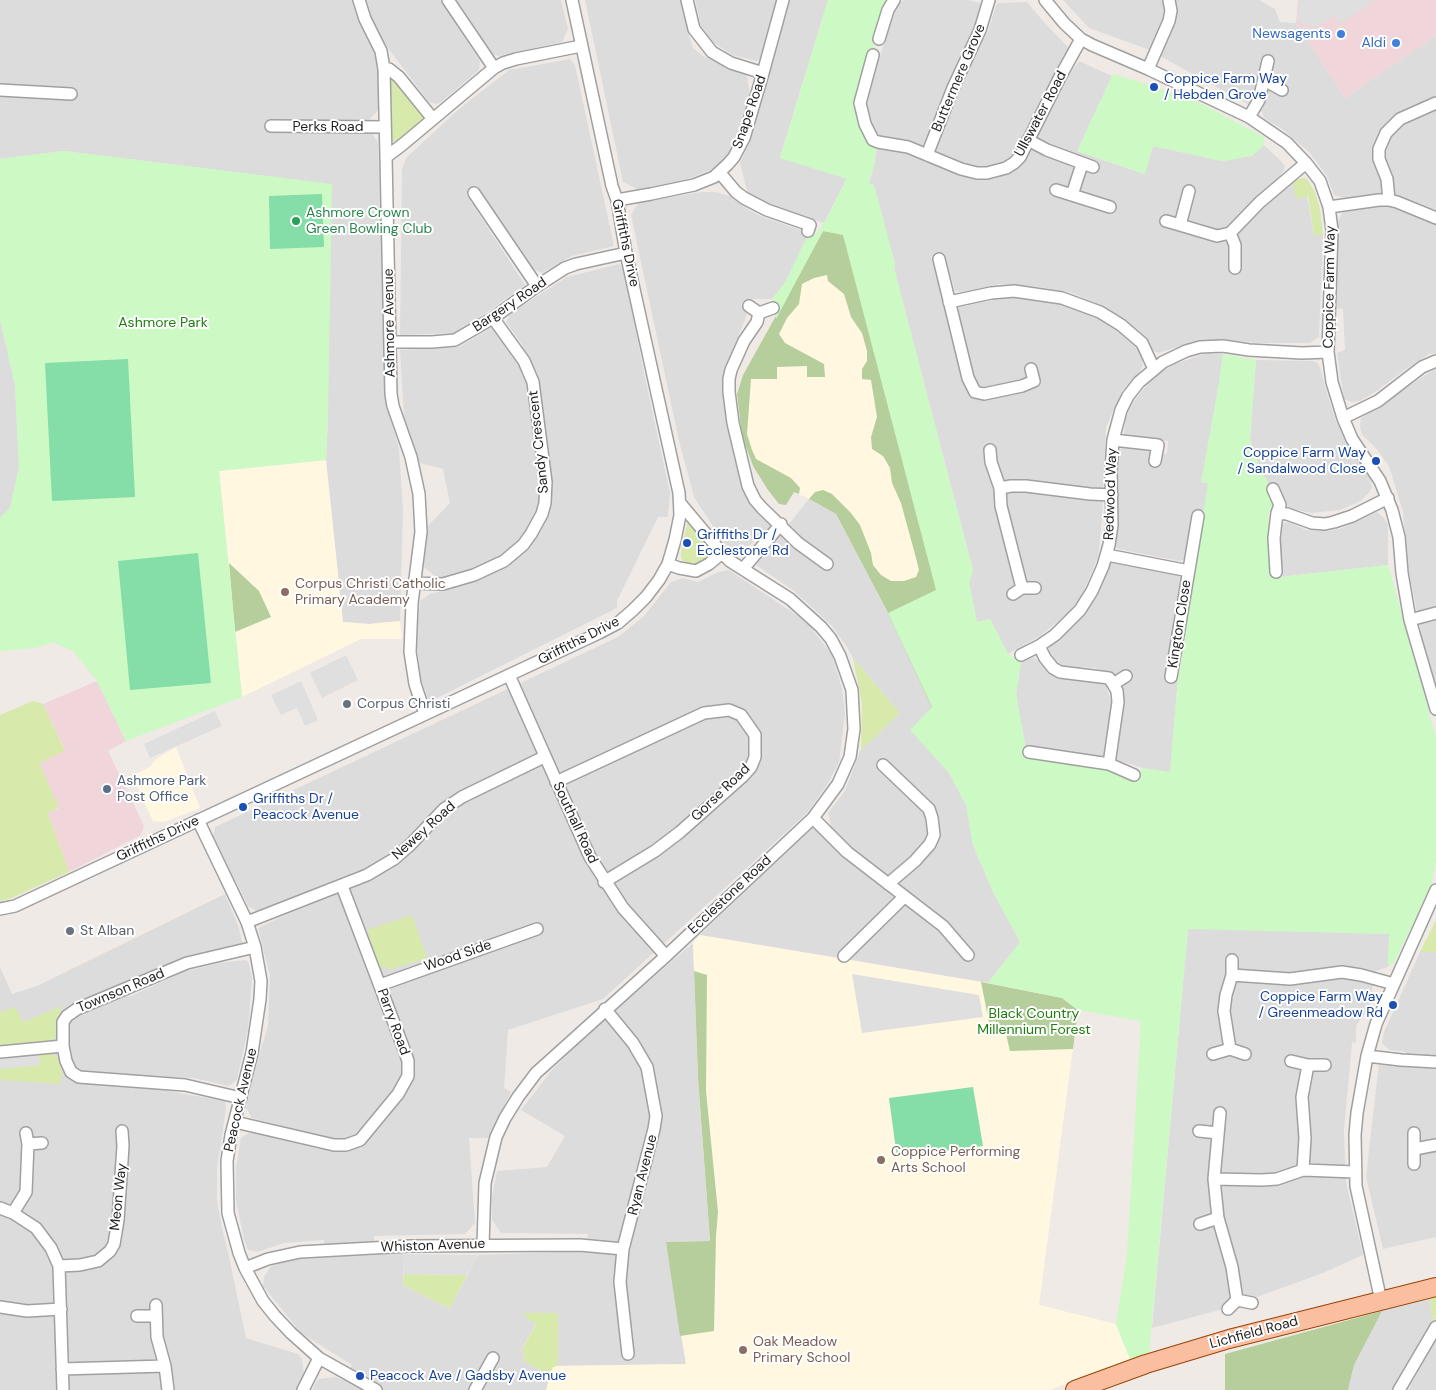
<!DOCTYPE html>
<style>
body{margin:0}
canvas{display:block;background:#f0eae6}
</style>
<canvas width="1436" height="1390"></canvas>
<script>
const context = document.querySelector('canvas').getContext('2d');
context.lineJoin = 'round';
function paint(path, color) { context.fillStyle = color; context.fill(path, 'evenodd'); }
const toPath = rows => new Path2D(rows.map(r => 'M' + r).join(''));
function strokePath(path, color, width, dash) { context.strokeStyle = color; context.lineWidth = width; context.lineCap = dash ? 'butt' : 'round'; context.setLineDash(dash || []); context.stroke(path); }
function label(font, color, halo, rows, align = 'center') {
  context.font = font + ' "DM Sans",sans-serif'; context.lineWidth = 4; context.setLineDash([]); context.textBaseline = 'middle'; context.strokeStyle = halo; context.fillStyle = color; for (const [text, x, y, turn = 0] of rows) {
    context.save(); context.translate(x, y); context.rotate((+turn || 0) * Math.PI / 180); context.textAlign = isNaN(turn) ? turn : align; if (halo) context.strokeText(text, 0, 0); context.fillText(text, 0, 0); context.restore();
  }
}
paint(toPath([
 [0,0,353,0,360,21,376,55,378,68,378,110,369,120,370,131,378,142,384,355,388,410,399,448,403,510,400,621,369,624,343,622,326,460,328,417,282,178,64,151,0,159],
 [366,0,440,0,480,61,479,70,441,102,437,104,429,102,387,47,373,23],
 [453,0,561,0,568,29,562,42,499,56,489,54],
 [585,0,682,0,686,25,693,48,703,56,737,70,747,76,750,95,735,144,725,159,713,169,683,181,639,190,623,182],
 [695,0,777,0,759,60,756,61,732,55,713,42,701,26],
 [790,0,828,0,780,157,847,178,824,223,763,203,748,195,740,163,750,142],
 [904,0,968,0,981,3,982,7,978,21,956,65,946,88,958,94,968,71,988,31,996,5,998,3,1027,2,1043,21,1069,48,1058,68,1070,74,1079,61,1112,76,1077,151,1144,174,1153,146,1222,161,1252,156,1264,145,1282,162,1285,166,1284,170,1272,186,1257,197,1236,219,1243,228,1293,181,1307,196,1314,235,1323,235,1319,337,1310,343,1258,343,1224,340,1190,343,1158,353,1154,351,1140,332,1116,315,1094,302,1070,292,1040,287,1000,284,961,292,955,291,944,253,931,256,945,310,1009,297,1044,300,1081,309,1108,322,1131,341,1141,354,1143,365,1139,372,1122,391,1106,427,1102,519,1098,557,1082,595,1069,612,1040,636,1008,654,990,619,977,622,969,583,973,570,894,268,895,264,874,186,869,183,874,166,877,146,913,156,917,145,907,140,880,137,872,127,864,103,898,3],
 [1063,0,1259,0,1275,9,1280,22,1296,23,1345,98,1436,36,1436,353,1429,354,1406,369,1378,390,1360,401,1352,402,1344,399,1337,353,1345,350,1343,309,1336,308,1338,221,1343,212,1364,208,1362,195,1345,198,1334,195,1327,176,1310,153,1282,129,1264,118,1262,112,1147,49,1089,28],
 [570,59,575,65,614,246,572,256,542,273,534,270,477,187,466,194,525,285,458,333,400,335,402,169,406,158,459,109,509,70],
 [701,192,715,192,730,196,749,210,763,217,809,233,786,281,772,299,747,299,741,304,747,313,745,320,731,354,725,373,726,423,744,493,749,504,772,527,757,538,741,555,723,542,694,497,679,441,631,215,638,203],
 [619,264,624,269,643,368,670,493,668,517,658,517,617,601,617,608,429,702,421,679,416,641,420,601,430,594,441,591,439,577,436,577,424,567,425,529,450,503,443,469,420,463,404,416,400,350,459,347,491,328,496,330,513,352,523,346,506,322,511,313,567,277],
 [0,319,15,385,19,467,10,508,0,518],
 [1204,354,1223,354,1218,389,1202,482,1208,483,1204,512,1196,512,1187,558,1180,561,1118,549,1115,545,1119,451,1124,446,1151,449,1152,453,1161,456,1167,453,1168,441,1124,434,1125,419,1134,401,1150,381,1172,365],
 [1256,360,1313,361,1318,363,1320,368,1329,400,1336,421,1370,479,1372,488,1368,494,1359,502,1340,510,1311,513,1289,508,1276,485,1270,485,1261,472,1250,440],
 [1436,368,1436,688,1424,646,1407,563,1403,512,1389,466,1376,448,1362,435,1360,427,1361,418],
 [809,499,836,514,888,613,912,662,932,708,941,764,949,773,966,805,973,845,992,890,1020,942,988,983,700,935,815,824,824,834,831,825,828,813,845,791,860,751,900,713,853,658,847,647,832,626,794,591,756,565],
 [1377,512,1384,518,1388,525,1388,565,1279,577,1279,524,1288,522,1306,530,1328,531,1342,528],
 [1111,560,1178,571,1184,579,1168,677,1178,678,1170,773,1143,768,1117,760,1115,754,1123,696,1122,687,1130,680,1125,672,1116,676,1096,668,1063,666,1055,661,1049,649,1051,644,1088,609],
 [729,570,807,622,832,655,842,689,845,713,839,763,827,785,807,813,603,999,508,1030,504,1088,511,1092,488,1138,469,1138,475,1223,465,1234,374,1236,374,1253,404,1254,403,1285,450,1309,478,1255,587,1251,588,1234,501,1233,492,1220,492,1197,497,1171,547,1167,565,1136,521,1110,552,1070,587,1035,693,943,698,1078,710,1242,666,1242,686,1364,558,1366,558,1313,524,1316,536,1323,521,1350,525,1353,522,1360,550,1375,546,1390,312,1390,318,1379,336,1377,343,1380,352,1365,301,1333,263,1286,264,1277,271,1266,287,1260,324,1257,324,1240,284,1243,257,1252,248,1250,244,1240,236,1200,236,1167,241,1138,250,1132,323,1150,326,1137,252,1118,246,1108,254,1072,268,1026,270,976,258,928,285,915,363,884,357,871,258,912,248,906,213,837,215,827,618,637,644,616,671,582,683,578,698,582,718,572],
 [1034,657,1053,673,1098,681,1106,686,1112,704,1105,746,1106,754,1102,757,1025,745,1016,694,1021,662],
 [225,894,239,928,243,946,192,956,124,985,129,997,183,972,219,963,244,960,248,961,252,978,248,1029,237,1080,229,1086,194,1078,152,1076,151,1088,225,1101,226,1109,217,1169,217,1200,222,1228,228,1252,246,1338,298,1354,302,1359,304,1374,296,1390,0,1390,0,967,12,994,37,986],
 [1188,928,1389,934,1388,967,1376,971,1368,1009,1356,1026,1356,1042,1352,1043,1344,1130,1346,1182,1363,1255,1323,1273,1227,1308,1152,1328],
 [1420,952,1436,952,1436,1237,1383,1249,1366,1177,1377,1079,1379,1065,1403,1067,1406,1052,1389,1050,1382,1043,1384,1032],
 [1430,1299,1433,1321,1392,1390,1348,1390,1354,1365,1382,1311],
 [1436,1340,1436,1390,1408,1390,1435,1341]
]), '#dddcdc');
paint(toPath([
 [1298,0,1436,0,1436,36,1345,98,1296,23],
 [97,681,126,741,108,751,144,826,141,835,69,872,48,813,59,808,39,763,65,750,43,704]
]), '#f0d5da');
paint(toPath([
 [823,231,843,234,936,590,888,613,836,514,809,499,773,482,753,466,742,436,737,394,743,375],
 [326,460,343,622,369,624,400,621,402,639,361,639,242,697,219,471],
 [176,747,200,808,164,822,153,821,132,776,151,766,156,759],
 [700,935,988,983,1078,1010,1039,1305,1116,1324,1130,1359,1050,1390,546,1390,553,1366,686,1364,666,1242,710,1241,698,1078,693,943]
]), '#fff7e0');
paint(toPath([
 [391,78,397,78,426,117,398,143,390,140,389,83],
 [1302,178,1307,179,1315,192,1320,209,1323,235,1314,235,1308,196,1296,199,1293,181],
 [689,521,713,549,711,554,706,560,695,563,685,563,681,558,681,552,687,524],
 [853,658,900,713,861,750,862,704],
 [33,701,43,704,65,751,39,763,59,807,48,813,69,872,9,899,0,901,0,715],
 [412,915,427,958,392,969,379,966,367,930],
 [1436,920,1436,952,1420,952],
 [62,1006,57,1022,56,1035,52,1041,0,1047,0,1012,15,1007,23,1022],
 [52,1053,60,1061,62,1072,60,1084,0,1080,0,1069,39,1065,39,1055],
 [404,1274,467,1275,450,1309,403,1285],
 [1436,1297,1436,1319,1433,1321,1430,1299],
 [526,1313,558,1313,558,1366,553,1367,550,1375,522,1360,525,1353,521,1351,536,1324,524,1316]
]), '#d8e9ac');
paint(toPath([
 [823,231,843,234,943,576,932,708,888,613,836,514,809,499,815,492,823,490,832,494,851,513,860,525,871,553,873,565,881,575,891,581,904,581,916,577,919,570,916,558,901,503,892,483,890,468,883,456,872,449,871,437,877,417,871,380,862,379,862,369,867,361,867,351,862,333,851,317,844,294,828,281,827,275,814,278,802,284,799,304,787,318,779,334,785,343,824,364,825,377,807,377,807,366,777,367,777,379,751,379,747,434,752,450,756,459,791,478,800,488,799,494,794,492,786,505,779,504,768,490,753,466,742,436,737,394,743,375],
 [229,563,259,591,271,617,235,632],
 [694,971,707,975,706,1091,718,1212,716,1236,714,1331,680,1336,666,1242,710,1241,698,1078],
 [981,982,1062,998,1078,1010,1073,1049,1010,1051,1005,1030,995,1021,989,1022],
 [1382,1311,1354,1365,1348,1390,1225,1390,1225,1354]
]), '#b6ce9b');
paint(toPath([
 [828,0,891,0,885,7,857,106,877,146,874,166,869,183,874,185,895,264,894,268,973,571,969,583,977,622,990,619,1008,654,1021,662,1016,694,1027,755,1111,771,1131,779,1143,768,1170,772,1178,678,1180,670,1208,483,1201,482,1218,389,1223,354,1256,360,1250,440,1261,472,1270,485,1267,492,1273,504,1268,515,1270,536,1268,552,1271,576,1279,577,1388,565,1436,737,1436,859,1432,884,1394,962,1388,967,1389,934,1188,929,1149,1354,1130,1359,1116,1324,1127,1254,1141,1021,1078,1010,1062,998,988,983,1020,942,992,890,973,845,966,805,949,773,910,730,932,707,888,613,936,590,843,235,823,231,776,319,772,299,786,281,809,233,816,234,824,223,847,179,780,158],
 [1113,74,1147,84,1202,104,1264,137,1264,145,1252,156,1222,161,1153,146,1145,174,1077,151],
 [64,151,332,184,328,417,326,460,219,471,242,697,126,741,97,681,73,651,53,642,35,648,0,651,0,518,10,508,19,467,15,385,0,319,0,159]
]), '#ccf9c4');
paint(toPath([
 [322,194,324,247,270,249,269,196],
 [128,359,135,497,52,501,45,363],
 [198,553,211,683,130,690,118,561],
 [973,1087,983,1146,897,1157,889,1098]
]), '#85dda7');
paint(toPath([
 [1299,0,1376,0,1340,24,1334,16,1315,28,1297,21],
 [346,655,358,680,322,698,310,673],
 [301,681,318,720,305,726,297,708,281,715,271,695],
 [215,711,222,726,150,758,144,744],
 [852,974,979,995,983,1017,862,1033],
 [39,1055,40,1065,0,1069,0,1059],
 [404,1254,478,1255,467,1275,404,1274]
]), '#dfdfdf');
const minor = toPath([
 [359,0,365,19,381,51,384,69,389,69,399,77,433,119],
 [448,0,494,68],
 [687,0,694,29,712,52,731,63,763,73],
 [1045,0,1064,23,1081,39,1092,45,1148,69,1249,117,1287,143,1306,163,1320,181,1329,207,1332,230,1328,352,1332,382,1343,418,1352,439,1380,481,1392,510,1399,537,1402,573,1410,620,1436,709],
 [879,39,888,10,894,0],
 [873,55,860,103,865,124,873,140,878,142,908,147,961,169,977,173,987,173,1006,168,1014,163,1020,157,1060,77,1081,39],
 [384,69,386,157],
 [1148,69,1169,21,1171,11,1169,0],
 [1264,80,1282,90],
 [0,90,71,94],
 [1249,117,1259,100,1268,61],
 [271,126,385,127],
 [1028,140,1047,150,1093,167],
 [927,155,953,88,980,30,989,0],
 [720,173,736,192,744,198,767,210,810,225,808,231],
 [1056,190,1110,207],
 [474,193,537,286],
 [1072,195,1082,164],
 [617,200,651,194,694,185,714,177,728,164,734,157,744,138,763,73,783,0],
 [1389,200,1387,179,1379,159,1379,149,1386,133,1400,119,1436,103],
 [1329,207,1379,200,1389,200,1397,202,1436,218],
 [1166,221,1180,225,1189,191],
 [1180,225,1217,236,1230,233,1260,202,1306,163],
 [1230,233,1235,245,1235,268],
 [939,259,968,378,975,392,984,394,1022,386,1034,381,1031,369],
 [949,302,991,293,1014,291,1062,298,1100,312,1121,325,1142,343,1154,369],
 [749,306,759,313,773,308],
 [759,313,757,322,744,341,731,370,729,379,729,392,733,423,748,486,755,500,762,508,798,543,827,564],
 [390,342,432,342,455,340,493,318,537,286,565,268,576,264,626,253],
 [1343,418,1378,401,1422,367,1436,361],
 [1113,440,1158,445,1155,461],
 [990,450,991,462,1000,488,1001,506,1022,588],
 [1000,488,1011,486,1026,486,1090,494,1112,495],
 [1273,489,1280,505,1277,513,1274,538,1276,572],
 [680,503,722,553],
 [1277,513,1287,514,1312,523,1325,524,1334,522,1352,516,1388,498],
 [1107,555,1189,571],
 [743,569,781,524],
 [415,583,443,584,474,575,504,561,523,545,531,534,542,514,545,503,546,482,533,382,524,361,493,318],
 [1013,594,1022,588,1035,588],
 [1410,620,1436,613],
 [1039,646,1045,658,1053,668,1060,672,1109,678,1113,684,1117,691,1118,702,1109,764],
 [1021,655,1039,646,1055,635,1080,610,1092,591,1103,566,1109,545,1112,525,1111,471,1113,440,1121,410,1128,396,1139,382,1163,362,1186,351,1200,347,1223,346,1249,350,1302,353,1328,352],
 [509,675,590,857,623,908,666,956],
 [1171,677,1198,516],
 [1113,684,1126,676],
 [425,714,415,684,410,652,412,603,421,532,419,494,411,457,393,406,391,394,386,157,402,145,494,68,503,63,516,59,581,46],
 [1029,752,1109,764,1134,775],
 [883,765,929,809,932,818,934,835,930,844,915,861,888,884],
 [556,782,704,713,729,710,741,715,755,735,755,757,751,767,742,777,680,832,655,851,604,882],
 [813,818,847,852,943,926,968,955],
 [198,820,247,922,255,947,261,981,260,999,252,1053,231,1135,227,1161,228,1213,239,1253,245,1268,263,1301,275,1316,291,1333,319,1358,376,1390],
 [0,909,15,906,599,633,618,623,633,610,646,597,659,580,668,564,675,540,680,515,679,493,626,253,617,200,612,186,572,0],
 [247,922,367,875,394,859,410,845,444,809,462,797,544,757],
 [844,956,904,897],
 [1232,975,1290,979,1342,972,1361,975,1394,984],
 [380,985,537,929],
 [605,1009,633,1043,647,1067,656,1116,654,1129,623,1249,620,1282,628,1354],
 [1230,1049,1224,1011,1226,995,1232,975,1232,960],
 [0,1052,63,1046],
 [1213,1054,1230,1049,1245,1054],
 [1367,1056,1401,1060,1436,1062],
 [1291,1061,1308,1065,1325,1065],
 [241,1098,185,1085,79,1077,71,1072,66,1061,63,1046,63,1022,67,1016,77,1009,187,963,255,947],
 [235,1122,334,1145,346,1145,360,1140,398,1094,408,1076,408,1061,405,1052,342,886],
 [1199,1131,1218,1133],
 [28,1144,42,1143],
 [1415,1149,1436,1145],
 [1414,1164,1414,1133],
 [1303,1170,1305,1138,1302,1097,1308,1065],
 [1214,1179,1262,1180,1277,1179,1303,1170,1355,1172],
 [0,1208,13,1213,36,1228,51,1248,59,1266,63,1390],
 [13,1213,26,1192,28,1144,26,1133],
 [1218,1218,1214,1179,1220,1113],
 [1200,1224,1218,1218,1232,1267,1237,1300],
 [483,1245,485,1183,496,1137,505,1118,518,1097,536,1073,666,956,813,818,838,784,850,757,854,729,852,690,840,656,831,639,821,627,790,599,730,561,722,553,709,564,696,571,679,568,668,564],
 [59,1266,80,1265,98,1261,110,1251,114,1244,118,1220,123,1146,122,1131],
 [245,1268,268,1259,300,1252,409,1246,580,1245,623,1249],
 [1381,1301,1356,1186,1355,1135,1357,1113,1367,1056,1376,1024,1436,890],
 [156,1305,157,1337,165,1366,168,1390],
 [0,1307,27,1311,61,1309],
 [1228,1309,1237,1300,1252,1303],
 [137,1316,156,1316],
 [62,1369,165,1366],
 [303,1390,319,1358],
 [475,1390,493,1358],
 [1399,1390,1436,1327]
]);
const primary = toPath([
 [1075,1390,1146,1364,1229,1339,1436,1287]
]);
strokePath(minor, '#a0a0a0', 14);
strokePath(primary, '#984402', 20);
strokePath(minor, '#fff', 11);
strokePath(primary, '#fabea0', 18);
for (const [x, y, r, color] of [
 [1341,34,5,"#3f7fe0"],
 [1396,43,5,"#3f7fe0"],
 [1154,87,5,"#1a4fb4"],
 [296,221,5,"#2e9e5b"],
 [1376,461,5,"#1a4fb4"],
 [687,543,5,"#1a4fb4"],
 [285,592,5,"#8d6e63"],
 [347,704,5,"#6b7280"],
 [107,789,5,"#5c6f8a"],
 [243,807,5,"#1a4fb4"],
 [70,931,5,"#6b7280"],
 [1393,1005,5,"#1a4fb4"],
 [881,1160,5,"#8d6e63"],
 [743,1350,5,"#8d6e63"],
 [360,1376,5,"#1a4fb4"]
]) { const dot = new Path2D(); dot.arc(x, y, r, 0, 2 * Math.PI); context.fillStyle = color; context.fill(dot); strokePath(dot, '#fff', 2); }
label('14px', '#366cbe', '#fff', [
 ["Newsagents",1331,34],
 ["Aldi",1386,43]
], 'right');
label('14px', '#1f1f1f', '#fff', [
 ["Buttermere Grove",959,78,-67],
 ["Snape Road",750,112,-71],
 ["Ullswater Road",1041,114,-62],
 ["Perks Road",328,127],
 ["Griffiths Drive",625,243,78],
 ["Coppice Farm Way",1330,287,-89],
 ["Bargery Road",510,305,-34],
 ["Ashmore Avenue",390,323,-91],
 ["Sandy Crescent",539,442,-96],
 ["Redwood Way",1111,494,-88],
 ["Kington Close",1180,624,-81],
 ["Griffiths Drive",579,641,-27],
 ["Gorse Road",721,793,-44],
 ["Southall Road",575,823,65],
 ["Newey Road",424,831,-42],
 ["Griffiths Drive",158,839,-25],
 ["Ecclestone Road",730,895,-43],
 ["Wood Side",458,956,-19],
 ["Townson Road",121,991,-23],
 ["Parry Road",393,1022,70],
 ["Peacock Avenue",241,1100,-77],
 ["Ryan Avenue",643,1175,-76],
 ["Meon Way",119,1197,-84],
 ["Whiston Avenue",433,1246,-2],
 ["Lichfield Road",1254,1333,-15]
]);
label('14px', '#164399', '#fff', [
 ["Coppice Farm Way",1164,79],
 ["/ Hebden Grove",1164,95],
 ["Coppice Farm Way",1366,453,"right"],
 ["/ Sandalwood Close",1366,469,"right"],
 ["Griffiths Dr /",697,535],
 ["Ecclestone Rd",697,551],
 ["Griffiths Dr /",253,799],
 ["Peacock Avenue",253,815],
 ["Coppice Farm Way",1383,997,"right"],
 ["/ Greenmeadow Rd",1383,1013,"right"],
 ["Peacock Ave / Gadsby Avenue",370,1376]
], 'left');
label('14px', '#27864d', '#fff', [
 ["Ashmore Crown",306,213],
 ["Green Bowling Club",306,229]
], 'left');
label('14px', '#1e7d0d', '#fff', [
 ["Ashmore Park",163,323],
 ["Black Country",1034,1014],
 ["Millennium Forest",1034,1030]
]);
label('14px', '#785e54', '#fff', [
 ["Corpus Christi Catholic",295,584],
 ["Primary Academy",295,600],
 ["Coppice Performing",891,1152],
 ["Arts School",891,1168],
 ["Oak Meadow",753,1342],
 ["Primary School",753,1358]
], 'left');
label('14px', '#5b616d', '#fff', [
 ["Corpus Christi",357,704],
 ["St Alban",80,931]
], 'left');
label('14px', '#4e5e75', '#fff', [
 ["Ashmore Park",117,781],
 ["Post Office",117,797]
], 'left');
</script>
